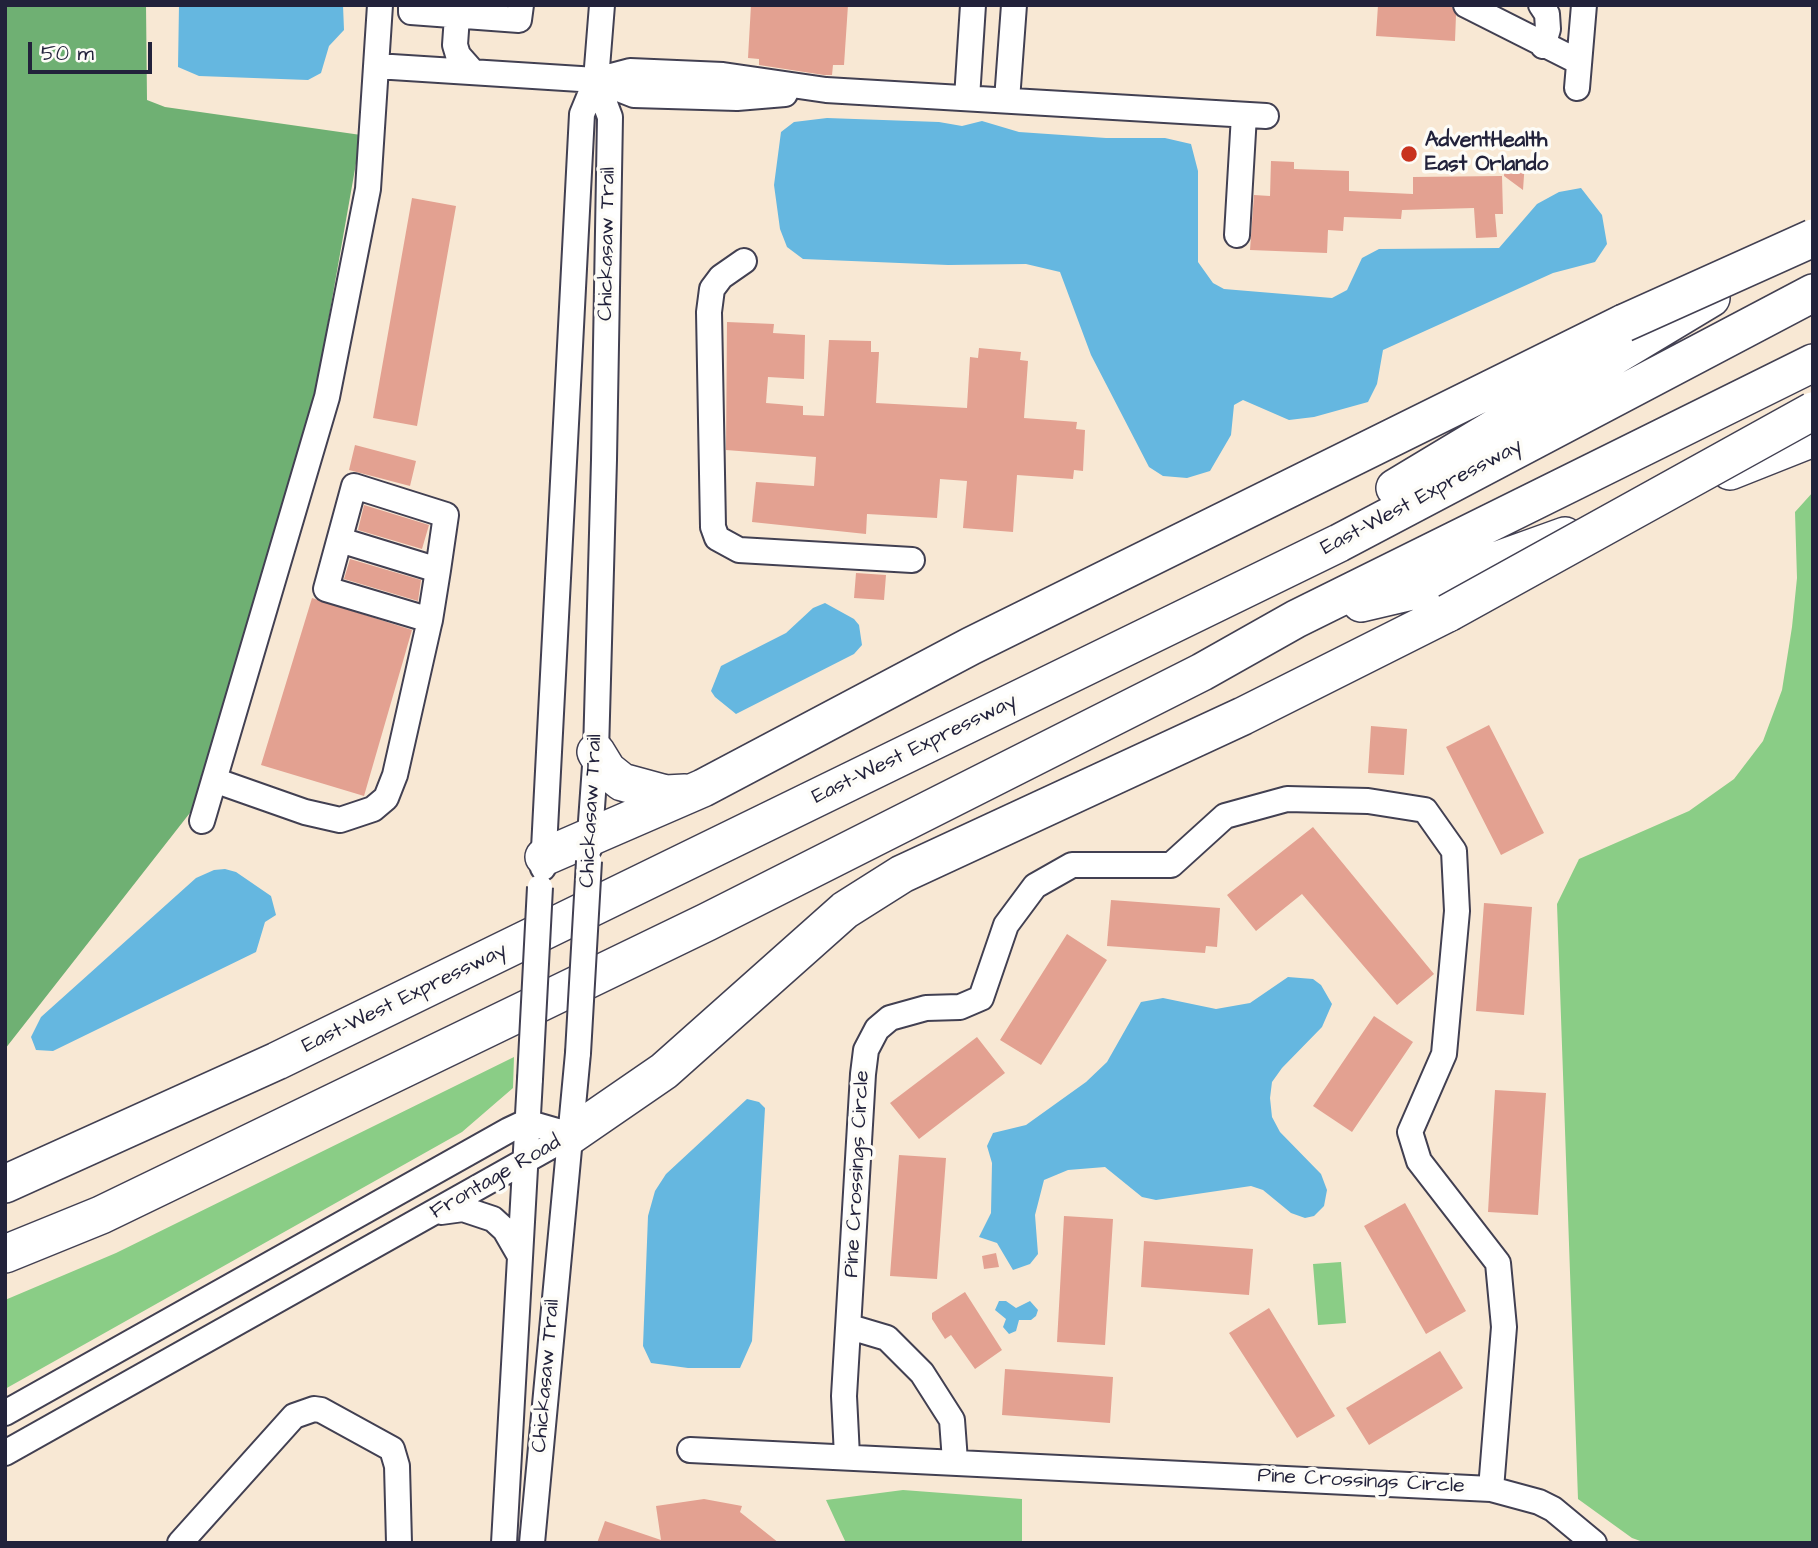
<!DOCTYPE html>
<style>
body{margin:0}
#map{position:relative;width:1818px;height:1548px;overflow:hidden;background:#f8e8d4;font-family:"Architects Daughter",sans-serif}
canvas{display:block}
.frame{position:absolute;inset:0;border:7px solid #22223b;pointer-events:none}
.scale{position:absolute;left:28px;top:42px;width:124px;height:32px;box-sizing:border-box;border:4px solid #22223b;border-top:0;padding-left:9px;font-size:21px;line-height:24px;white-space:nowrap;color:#22223b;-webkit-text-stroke:5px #fdfcf7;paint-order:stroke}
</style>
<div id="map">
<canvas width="1818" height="1548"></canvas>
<div class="frame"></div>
<div class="scale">50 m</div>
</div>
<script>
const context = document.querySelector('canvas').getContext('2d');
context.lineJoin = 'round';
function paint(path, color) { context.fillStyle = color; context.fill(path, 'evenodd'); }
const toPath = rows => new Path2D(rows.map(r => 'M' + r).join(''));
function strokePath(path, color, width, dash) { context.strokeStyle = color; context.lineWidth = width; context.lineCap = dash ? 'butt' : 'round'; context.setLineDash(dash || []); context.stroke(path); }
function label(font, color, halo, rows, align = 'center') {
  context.font = font + ' "Architects Daughter",sans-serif'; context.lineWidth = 7; context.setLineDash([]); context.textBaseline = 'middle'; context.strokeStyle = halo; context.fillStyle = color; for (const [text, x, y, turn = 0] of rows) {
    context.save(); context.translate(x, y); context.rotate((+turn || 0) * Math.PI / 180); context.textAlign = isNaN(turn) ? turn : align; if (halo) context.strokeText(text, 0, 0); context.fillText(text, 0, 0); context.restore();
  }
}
paint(toPath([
 [1813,492,1813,1543,1646,1543,1632,1538,1578,1499,1557,904,1579,859,1689,811,1734,779,1763,741,1782,690,1792,627,1797,578,1795,512],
 [514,1057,513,1088,462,1132,5,1389,5,1300,116,1253],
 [1341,1262,1346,1323,1318,1325,1313,1264],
 [903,1490,1022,1499,1022,1543,846,1543,826,1500]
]), '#8acd86');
paint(toPath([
 [5,5,146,5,147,100,165,107,361,135,316,390,193,809,5,1049]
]), '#6fb073');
paint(toPath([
 [179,5,343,5,344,30,329,46,321,73,308,80,199,76,178,67],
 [827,118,939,122,962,126,982,121,1019,132,1106,138,1165,138,1191,144,1198,171,1198,262,1213,283,1224,289,1332,298,1347,290,1362,258,1379,249,1499,248,1537,204,1559,192,1581,188,1602,215,1607,244,1595,262,1553,273,1383,350,1377,384,1368,402,1314,417,1289,420,1243,400,1234,405,1231,435,1210,471,1187,478,1163,476,1149,467,1091,355,1060,272,1026,264,948,265,803,259,787,247,780,229,774,185,781,132,794,122],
 [825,603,854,619,859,625,862,645,854,654,736,714,715,697,711,691,721,666,786,633,813,608],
 [225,869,236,872,271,896,276,915,265,922,256,952,53,1051,36,1050,31,1037,41,1017,196,878,214,870],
 [1288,977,1313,979,1321,985,1332,1004,1322,1027,1282,1068,1272,1082,1270,1098,1272,1117,1280,1132,1321,1174,1327,1190,1324,1206,1314,1216,1305,1218,1291,1213,1263,1190,1251,1186,1156,1200,1142,1197,1105,1167,1068,1170,1044,1180,1035,1215,1038,1254,1030,1264,1013,1270,997,1243,979,1237,991,1213,992,1163,987,1146,993,1133,1026,1125,1086,1082,1107,1062,1141,1002,1163,998,1216,1009,1250,1003],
 [747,1099,759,1102,765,1108,752,1341,740,1368,688,1368,651,1363,643,1346,648,1216,655,1191,666,1174],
 [999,1301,1006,1301,1016,1308,1030,1301,1038,1310,1036,1316,1031,1320,1019,1320,1016,1331,1009,1334,1003,1327,1006,1319,995,1310]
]), '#65b7e0');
paint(toPath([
 [751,5,848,5,844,65,833,65,832,75,824,75,759,65,759,59,748,58],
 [1378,5,1451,5,1456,15,1455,41,1376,36],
 [1505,159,1525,161,1523,190,1504,176],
 [1271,161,1294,162,1294,169,1349,171,1349,191,1413,194,1413,177,1502,176,1503,214,1495,214,1497,237,1476,238,1474,208,1402,210,1401,219,1344,217,1343,231,1328,230,1327,253,1250,250,1254,195,1270,196],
 [412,198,456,206,417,426,373,418],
 [727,322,774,324,773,333,805,335,804,379,768,377,766,403,803,406,803,415,824,416,829,340,871,341,871,352,879,352,876,403,967,408,970,357,978,358,979,348,1021,352,1020,360,1028,361,1024,418,1077,422,1076,429,1085,430,1083,471,1074,470,1073,479,1017,475,1013,532,963,528,967,481,940,479,937,518,867,514,866,534,752,522,756,482,814,486,816,457,726,450],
 [355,445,416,461,410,486,349,470],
 [364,505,429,525,422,549,358,530],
 [350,559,421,580,418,601,344,579],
 [856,573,886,575,884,600,854,598],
 [312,598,412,630,364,796,261,765],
 [1489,725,1544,833,1501,855,1446,747],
 [1371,726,1407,729,1404,775,1368,773],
 [1313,827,1434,974,1397,1005,1302,894,1256,931,1227,895],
 [1111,900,1220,908,1217,947,1206,946,1205,953,1107,946],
 [1484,903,1532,907,1524,1015,1476,1011],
 [1067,934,1107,960,1041,1065,1000,1040],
 [1374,1016,1413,1042,1352,1132,1313,1106],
 [977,1037,1005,1073,919,1139,890,1103],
 [1495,1090,1546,1093,1538,1215,1488,1212],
 [899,1155,946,1158,937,1279,890,1276],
 [1405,1203,1466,1311,1426,1334,1364,1226],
 [1064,1216,1113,1219,1105,1345,1057,1342],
 [1144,1241,1253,1249,1249,1295,1141,1287],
 [996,1253,999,1267,984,1269,982,1256],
 [965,1292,1002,1350,975,1369,951,1335,945,1339,932,1319,932,1313],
 [1269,1308,1335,1416,1297,1438,1229,1333],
 [1440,1351,1463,1388,1369,1445,1346,1408],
 [1005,1369,1113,1377,1110,1423,1002,1415],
 [704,1499,742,1506,740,1512,779,1543,597,1543,605,1521,661,1540,656,1506]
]), '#e3a191');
const minor = toPath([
 [411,5,411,12,519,20,521,5],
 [1466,5,1579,62],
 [1541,5,1547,14,1548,29,1543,46],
 [457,16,455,45,458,55,473,72],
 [376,66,596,80,634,95,737,98,785,94],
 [596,80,630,71,723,75,826,90,1266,116],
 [1577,88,1584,5],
 [967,98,973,5],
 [1007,100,1014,5],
 [1237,235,1244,115],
 [744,261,721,277,712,289,709,312,713,527,717,538,739,550,912,560],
 [340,540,438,570],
 [214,780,305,812,340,820,373,809,386,798,395,775,429,624,430,620,438,570,446,515,354,486,326,589,430,620],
 [202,821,327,397,368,189,380,5],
 [589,849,596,752,604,460,610,117,596,80],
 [543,868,582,114,596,80,602,5],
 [441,1212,463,1209,493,1219,505,1230,520,1256],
 [850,1327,887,1338,922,1373,952,1420,955,1461],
 [5,1413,509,1130,526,1122,571,1135],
 [690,1450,1491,1489,1539,1502,1553,1509,1594,1543],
 [5,1453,571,1135],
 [847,1456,844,1396,863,1074,866,1050,877,1029,890,1018,926,1008,960,1007,981,998,1006,925,1035,886,1072,865,1171,865,1225,816,1287,799,1368,801,1425,810,1454,851,1457,911,1444,1054,1410,1132,1419,1161,1498,1263,1504,1327,1491,1489],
 [180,1543,294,1416,314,1409,321,1410,392,1449,397,1466,399,1543],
 [504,1543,530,1079],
 [532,1543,578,1053]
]);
const highway = toPath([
 [1730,471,1813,438],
 [1395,488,1711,298],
 [1361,603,1412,591,1565,536],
 [596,752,607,770,622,782,666,794,685,793],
 [544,857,703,788,971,646,1624,323],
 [571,1135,664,1071,845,910,902,874,1243,716,1448,613],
 [5,1184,277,1061,1339,543,1813,293],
 [5,1254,101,1215,707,922,1202,672,1296,619,1813,363]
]);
strokePath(minor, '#424052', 28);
strokePath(highway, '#424052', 40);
strokePath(minor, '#fff', 24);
strokePath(highway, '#fff', 37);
const minorBridge = toPath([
 [578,1053,589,861],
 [530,1079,540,887]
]);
const highwayBridge = toPath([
 [1624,323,1813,238],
 [1448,613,1813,411]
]);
strokePath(minorBridge, '#424052', 28, []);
strokePath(highwayBridge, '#424052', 40, []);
strokePath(minorBridge, '#fff', 24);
strokePath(highwayBridge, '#fff', 37);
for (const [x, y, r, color] of [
 [1409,154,9,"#c8321e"]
]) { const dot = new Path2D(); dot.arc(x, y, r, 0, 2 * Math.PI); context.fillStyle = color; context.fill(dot); strokePath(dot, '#fdfcf7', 2.5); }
label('bold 21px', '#22223b', '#fdfcf7', [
 ["AdventHealth",1425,142],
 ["East Orlando",1425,166]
], 'left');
label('21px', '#22223b', '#fdfcf7', [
 ["Chickasaw Trail",608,244,-89],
 ["East-West Expressway",1422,498,-28],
 ["East-West Expressway",915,750,-26],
 ["Chickasaw Trail",592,811,-87],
 ["East-West Expressway",405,999,-26],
 ["Pine Crossings Circle",858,1174,-87],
 ["Frontage Road",496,1178,-30],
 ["Chickasaw Trail",547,1376,-85],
 ["Pine Crossings Circle",1361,1482,3]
]);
</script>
